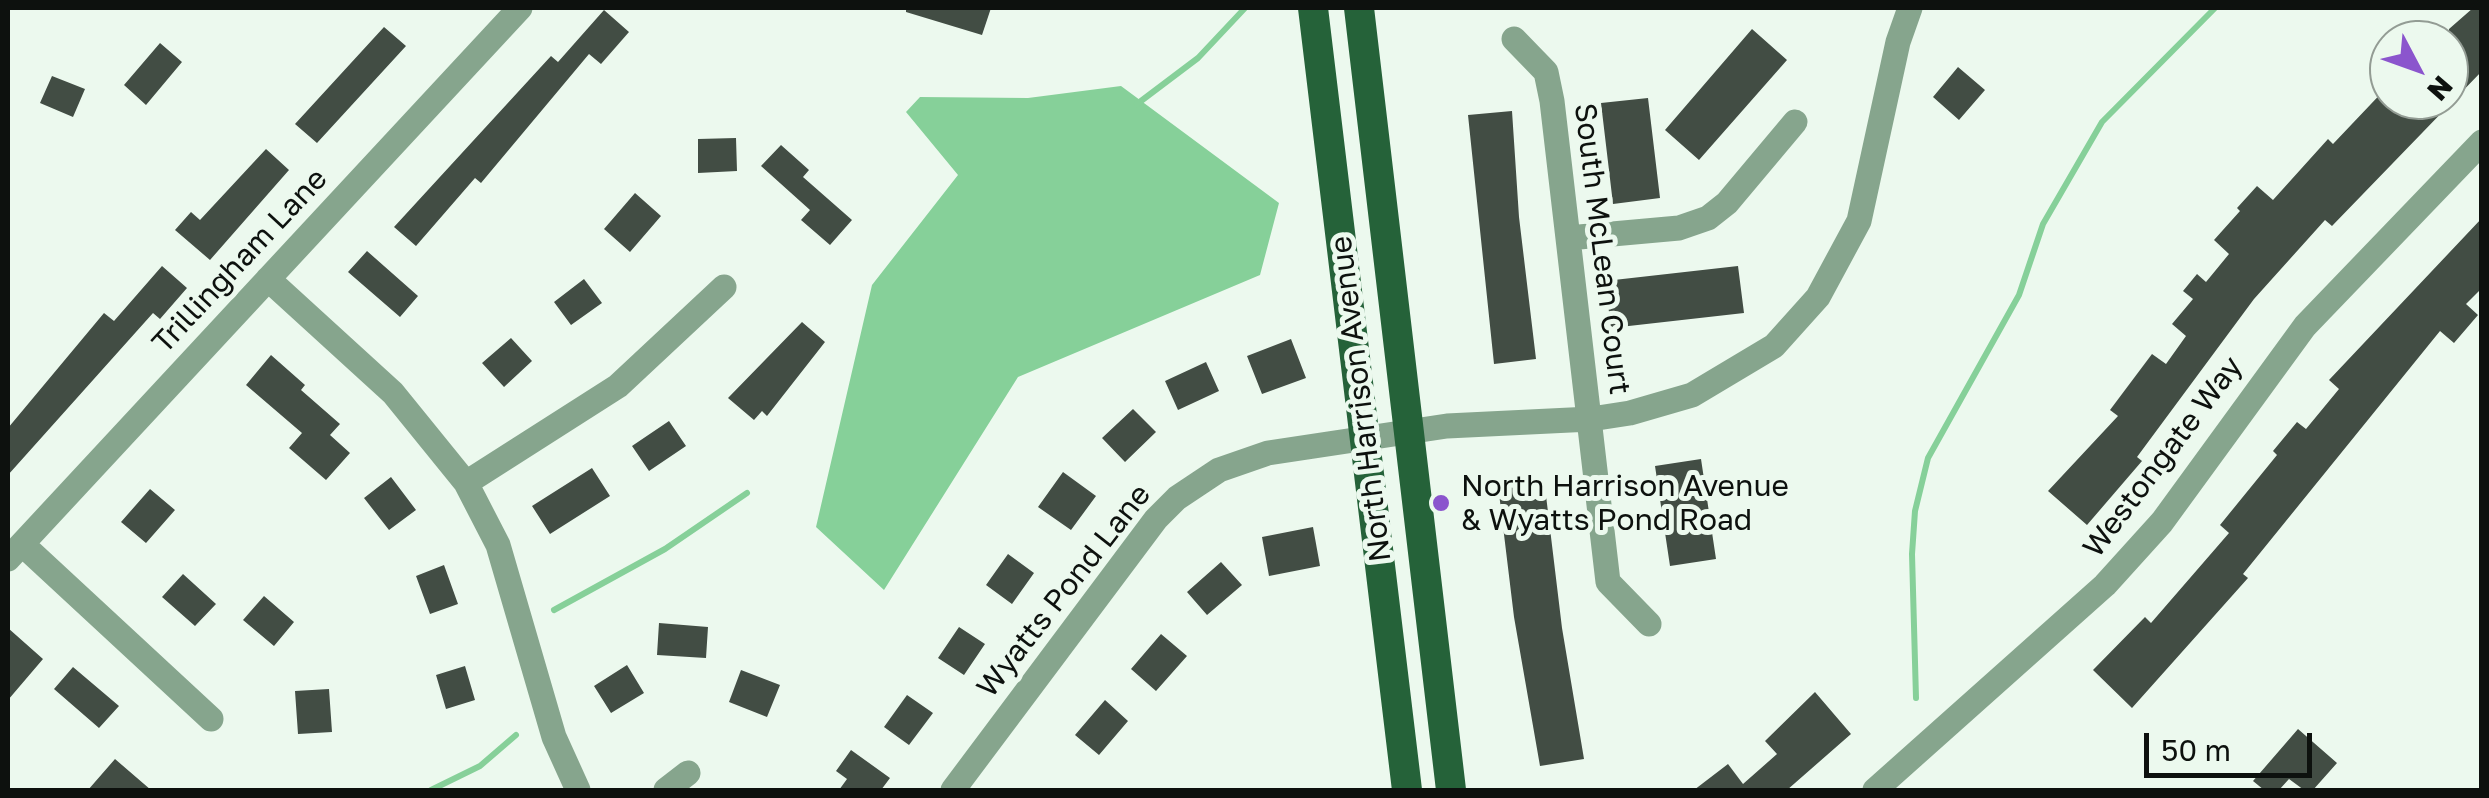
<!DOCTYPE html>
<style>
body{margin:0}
#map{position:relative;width:2489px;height:798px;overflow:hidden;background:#ecf9ee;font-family:"Golos Text",sans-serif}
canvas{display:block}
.frame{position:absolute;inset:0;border:10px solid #0d110e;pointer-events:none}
.north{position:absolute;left:2369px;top:20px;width:100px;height:100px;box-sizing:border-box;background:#ecf9ee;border:2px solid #939c94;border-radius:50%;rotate:131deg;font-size:28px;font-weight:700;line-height:40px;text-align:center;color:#0d110e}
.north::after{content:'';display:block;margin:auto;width:35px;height:45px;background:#8b55cd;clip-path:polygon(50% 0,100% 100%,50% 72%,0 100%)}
.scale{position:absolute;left:2144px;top:733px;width:168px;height:45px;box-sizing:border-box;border:5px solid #0d110e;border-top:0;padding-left:12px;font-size:30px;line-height:35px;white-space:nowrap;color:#0d110e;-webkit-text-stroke:8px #ecf9ee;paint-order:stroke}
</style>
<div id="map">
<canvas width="2489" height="798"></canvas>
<div class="frame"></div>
<div class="north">N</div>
<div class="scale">50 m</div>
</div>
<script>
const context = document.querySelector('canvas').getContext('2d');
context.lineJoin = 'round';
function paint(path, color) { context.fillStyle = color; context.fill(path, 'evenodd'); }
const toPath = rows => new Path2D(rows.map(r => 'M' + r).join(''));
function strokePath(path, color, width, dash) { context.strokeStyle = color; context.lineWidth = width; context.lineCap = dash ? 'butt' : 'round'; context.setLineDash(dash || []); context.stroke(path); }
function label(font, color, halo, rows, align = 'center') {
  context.font = font + ' "Golos Text",sans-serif'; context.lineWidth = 10; context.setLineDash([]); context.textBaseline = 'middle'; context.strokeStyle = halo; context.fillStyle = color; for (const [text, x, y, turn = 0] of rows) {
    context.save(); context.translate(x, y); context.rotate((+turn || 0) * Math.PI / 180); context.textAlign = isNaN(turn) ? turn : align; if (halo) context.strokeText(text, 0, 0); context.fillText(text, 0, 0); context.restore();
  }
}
paint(toPath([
 [1121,86,1279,203,1260,275,1018,377,884,590,816,527,872,285,958,175,906,112,920,97,1028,98]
]), '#86d099');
strokePath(toPath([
 [1137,104,1198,58,1245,8],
 [554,610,665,549,747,493],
 [1916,698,1912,554,1915,511,1928,458,2019,295,2043,224,2102,122,2215,8],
 [431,790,480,766,516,735]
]), '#86d099', 6);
paint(toPath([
 [906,8,991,8,982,35,906,12],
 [2473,8,2482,8,2482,71,2332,226,2325,220,2254,299,2137,457,2142,461,2087,525,2048,491,2118,416,2110,410,2152,354,2166,364,2186,336,2172,324,2193,299,2183,291,2197,274,2206,282,2229,254,2214,240,2240,211,2237,208,2257,186,2273,200,2328,139,2333,144,2389,85,2389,100,2449,100,2449,29],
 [604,10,629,32,601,64,589,54,481,183,475,178,416,246,394,227,551,56,558,62],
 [384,27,406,46,317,143,295,124],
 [1752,29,1787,60,1699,160,1665,130],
 [160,43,182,62,146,105,124,85],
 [1958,67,1985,90,1959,120,1933,97],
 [52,76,85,89,73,117,40,103],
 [1648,98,1660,198,1613,204,1601,103],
 [1512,111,1519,217,1536,359,1494,364,1468,115],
 [736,138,737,171,698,173,698,139],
 [781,145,809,170,803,177,852,220,830,245,801,220,810,210,761,166],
 [266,149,289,170,210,260,175,230,191,212,200,220],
 [635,193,661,216,630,252,604,229],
 [2482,218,2482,288,2466,304,2478,315,2454,343,2440,331,2243,574,2248,578,2132,708,2093,670,2145,617,2151,623,2229,533,2220,525,2277,455,2273,451,2297,422,2306,429,2339,389,2329,380],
 [367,251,418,296,400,317,348,272],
 [162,266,187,288,160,319,153,313,8,475,8,428,104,313,114,321],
 [1738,266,1744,313,1611,328,1605,281],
 [584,279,602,303,571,325,554,302],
 [802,322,825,342,767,416,762,411,754,420,728,398],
 [511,338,532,361,504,387,482,363],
 [1291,339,1306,378,1262,394,1247,356],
 [271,355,305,385,301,390,340,424,330,435,350,453,326,480,289,448,302,433,246,385],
 [1206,362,1219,391,1178,410,1165,381],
 [1133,409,1156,432,1125,462,1102,438],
 [669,421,686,446,649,471,632,446],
 [1701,459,1716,559,1670,566,1655,466],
 [592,468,610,496,550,534,532,506],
 [1063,472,1096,496,1071,530,1038,507],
 [391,477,416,510,389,530,364,498],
 [1544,479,1562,628,1584,759,1540,766,1514,617,1498,485],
 [150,489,175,510,146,543,121,522],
 [1313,527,1320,566,1269,576,1262,537],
 [1008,554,1034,573,1012,604,986,585],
 [1221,562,1242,585,1207,615,1187,592],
 [444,565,458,604,430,614,416,576],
 [183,574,216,604,195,626,162,597],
 [264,596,294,622,274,646,243,620],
 [659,623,708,627,706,658,657,655],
 [959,627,985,644,964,675,938,658],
 [8,628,43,659,8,700],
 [1161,634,1187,656,1156,691,1131,669],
 [627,665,644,693,611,713,594,686],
 [465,666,475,700,446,709,436,675],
 [73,667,119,706,99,728,54,689],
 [741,670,780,685,767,717,729,702],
 [329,689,332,732,298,734,295,691],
 [1815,692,1851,734,1787,790,1694,790,1728,764,1743,784,1777,754,1765,741],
 [907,695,933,713,909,745,884,727],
 [1105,700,1128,721,1099,755,1075,735],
 [2298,729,2337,763,2313,790,2304,790,2289,779,2279,790,2264,790,2253,781],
 [851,750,890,778,881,790,839,790,847,779,836,771],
 [115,759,151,790,88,790]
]), '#424d44');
strokePath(toPath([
 [1514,39,1546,72,1552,101,1608,582,1649,624],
 [1568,238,1679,228,1708,218,1727,203,1795,122],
 [268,279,393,393,466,483,498,545,554,737,578,790],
 [466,483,618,386,724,287],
 [22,544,211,719],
 [8,559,520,8],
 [666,790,688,773],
 [953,790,1156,519,1177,498,1219,470,1268,453,1447,426,1591,419,1630,413,1692,395,1774,346,1818,297,1859,221,1898,42,1910,8],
 [1875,790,2105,585,2162,522,2305,326,2482,142]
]), '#86a58d', 25);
strokePath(toPath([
 [1313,8,1407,790],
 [1359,8,1451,790]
]), '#256239', 30);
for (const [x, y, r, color] of [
 [1441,503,10,"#8b55cd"]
]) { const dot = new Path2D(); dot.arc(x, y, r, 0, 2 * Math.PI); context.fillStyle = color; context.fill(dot); strokePath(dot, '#ecf9ee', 4); }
label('30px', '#0d110e', '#ecf9ee', [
 ["South McLean Court",1602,249,83],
 ["Trillingham Lane",240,261,-47],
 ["North Harrison Avenue",1361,399,-97],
 ["Westongate Way",2163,457,-53],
 ["Wyatts Pond Lane",1064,591,-52]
]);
label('30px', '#0d110e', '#ecf9ee', [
 ["North Harrison Avenue",1461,486],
 ["& Wyatts Pond Road",1461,520]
], 'left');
</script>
